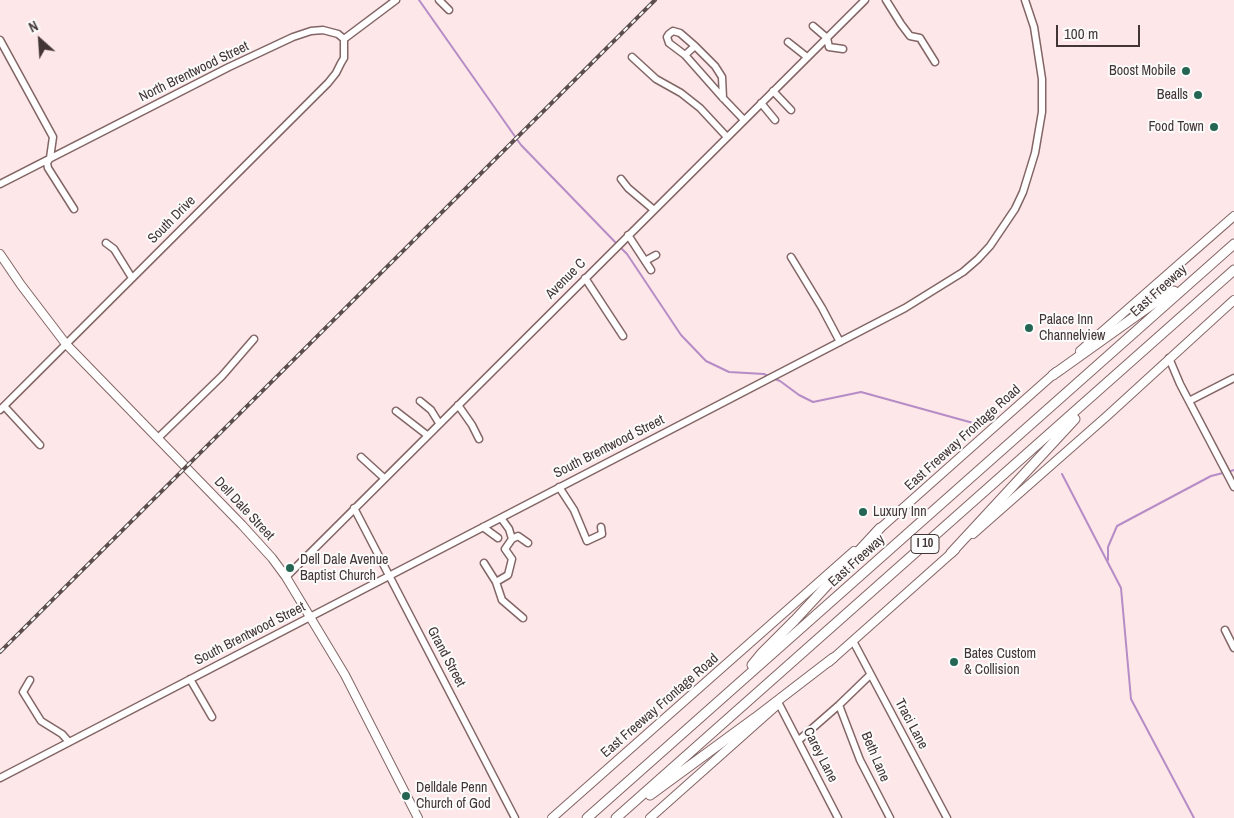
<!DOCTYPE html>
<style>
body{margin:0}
#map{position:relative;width:1234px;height:818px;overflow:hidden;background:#fde7e8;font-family:"Archivo Narrow",sans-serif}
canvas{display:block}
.north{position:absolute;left:15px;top:15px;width:50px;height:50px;-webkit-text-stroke:4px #fbfbfb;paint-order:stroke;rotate:334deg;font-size:14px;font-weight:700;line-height:20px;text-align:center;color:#433535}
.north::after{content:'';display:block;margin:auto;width:18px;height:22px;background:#433535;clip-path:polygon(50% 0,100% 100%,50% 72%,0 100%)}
.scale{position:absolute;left:1056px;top:25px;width:84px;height:22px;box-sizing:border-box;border:2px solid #433535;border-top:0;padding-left:6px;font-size:15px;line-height:18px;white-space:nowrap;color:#433535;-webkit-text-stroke:4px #fbfbfb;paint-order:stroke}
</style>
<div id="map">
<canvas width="1234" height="818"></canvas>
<div class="north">N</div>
<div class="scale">100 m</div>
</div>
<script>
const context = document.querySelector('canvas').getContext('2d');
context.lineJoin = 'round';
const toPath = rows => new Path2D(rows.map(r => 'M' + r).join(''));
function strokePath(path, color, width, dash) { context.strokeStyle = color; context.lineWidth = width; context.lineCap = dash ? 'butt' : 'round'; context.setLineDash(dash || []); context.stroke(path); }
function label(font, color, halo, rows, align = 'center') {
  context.font = font + ' "Archivo Narrow",sans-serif'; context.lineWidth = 4; context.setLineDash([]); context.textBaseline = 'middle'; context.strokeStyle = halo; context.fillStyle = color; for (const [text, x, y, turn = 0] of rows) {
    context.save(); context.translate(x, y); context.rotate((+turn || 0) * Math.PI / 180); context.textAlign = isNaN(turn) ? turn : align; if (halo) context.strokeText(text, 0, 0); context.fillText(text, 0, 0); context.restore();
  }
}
strokePath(toPath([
 [419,0,521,145,617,244],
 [620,247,627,254,681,335,706,361,729,372,764,374,768,376],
 [775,379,780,381,799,395,813,402,861,392,984,426],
 [1228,472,1234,470],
 [1062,474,1121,588,1131,699,1194,818],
 [1108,560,1108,547,1117,526,1211,476,1223,473]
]), '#b68cc7', 2);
const minor = toPath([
 [439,0,449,10],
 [886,0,901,24,910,36,920,38,935,62],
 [813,26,827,38,829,47,843,49],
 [0,40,53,137,50,158,47,163,48,168,74,209],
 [788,42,807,57],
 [685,55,669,43,667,37,669,34,673,31,680,33,695,46],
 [632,57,656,79,681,93,700,108,727,137],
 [773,91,791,110],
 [723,98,722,77,715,66,695,46,685,55,723,98,744,120],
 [761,103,775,120],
 [621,179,628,188,654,210],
 [0,184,229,67,293,37,311,31,323,30,338,34,344,39,396,0],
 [628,235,651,270],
 [106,243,114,249,132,278],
 [791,257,822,308,840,342],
 [645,261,656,255],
 [585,278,623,336],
 [1169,358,1180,384,1234,487],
 [420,401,431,410,439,423],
 [1189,401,1234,378],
 [458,405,472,425,479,439],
 [4,406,40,445],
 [0,410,328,83,336,73,341,63,344,58,344,39],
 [396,411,427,435],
 [158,438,222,376,254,339],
 [361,457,384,478],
 [559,487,574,510,587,541,602,534,601,527],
 [354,508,515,818],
 [501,518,509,529,512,539],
 [483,527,498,538],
 [484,563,496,582,502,600,523,618],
 [286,577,865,0],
 [496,582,508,575,512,559,505,549,512,539,518,536,528,543],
 [1225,630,1234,648],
 [853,641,947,818],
 [190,679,212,717],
 [30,680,23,692,41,721,62,734,69,742],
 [779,704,838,818],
 [839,705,860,760,890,818],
 [799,740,839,705,870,675],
 [0,778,905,308,963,272,978,259,990,246,1015,209,1023,192,1035,153,1042,112,1042,79,1034,27,1025,0]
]);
const major = toPath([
 [0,254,21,285,66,344,242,525,272,558,286,577,345,675,418,818],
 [1080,351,1234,216],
 [876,532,1056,372],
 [973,534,1107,416,1234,300],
 [829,662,955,550],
 [552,818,854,551],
 [650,818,776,706]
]);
const highway = toPath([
 [1053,375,1161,298,1174,291],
 [951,553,1075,419],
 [752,665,761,654,795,620,880,528],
 [650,795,755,718,833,658],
 [587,818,1234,244],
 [616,818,1234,270]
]);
strokePath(minor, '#836565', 9);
strokePath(major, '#836565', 10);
strokePath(highway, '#836565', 11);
strokePath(minor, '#fff', 6);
strokePath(major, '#fff', 8);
strokePath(highway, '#fff', 9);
const rail = toPath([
 [0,652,655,0]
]);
strokePath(rail, '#5d4e4e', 4);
strokePath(rail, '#fbfbfb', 2, [5.5]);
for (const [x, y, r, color] of [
 [1186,71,5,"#256553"],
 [1198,95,5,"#256553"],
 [1214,127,5,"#256553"],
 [1029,328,5,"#256553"],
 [863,512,5,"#256553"],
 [290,568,5,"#256553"],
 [954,662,5,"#256553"],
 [406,796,5,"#256553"]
]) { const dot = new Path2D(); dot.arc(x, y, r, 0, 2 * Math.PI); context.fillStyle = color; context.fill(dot); strokePath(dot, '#fbfbfb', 2); }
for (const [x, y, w] of [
 [925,544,28]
]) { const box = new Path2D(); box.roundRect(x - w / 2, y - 9.5, w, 19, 4); context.fillStyle = '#fbfbfb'; context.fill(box); strokePath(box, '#433535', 1); }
label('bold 12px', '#433535', null, [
 ["I 10",925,544]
]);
label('14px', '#433535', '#fbfbfb', [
 ["Boost Mobile",1176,71,"right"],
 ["Bealls",1188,95,"right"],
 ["Food Town",1204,127,"right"],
 ["Palace Inn",1039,320],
 ["Channelview",1039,336],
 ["Luxury Inn",873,512],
 ["Dell Dale Avenue",300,560],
 ["Baptist Church",300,576],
 ["Bates Custom",964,654],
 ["& Collision",964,670],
 ["Delldale Penn",416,788],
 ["Church of God",416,804]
], 'left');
label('14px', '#433535', '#fbfbfb', [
 ["North Brentwood Street",194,72,-26],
 ["South Drive",172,220,-45],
 ["Avenue C",566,279,-45],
 ["East Freeway",1159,291,-42],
 ["East Freeway Frontage Road",963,438,-42],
 ["South Brentwood Street",609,447,-27],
 ["Dell Dale Street",244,509,47],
 ["East Freeway",857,561,-42],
 ["South Brentwood Street",250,634,-27],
 ["Grand Street",446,657,62],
 ["East Freeway Frontage Road",660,706,-41],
 ["Traci Lane",911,724,62],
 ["Carey Lane",820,755,63],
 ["Beth Lane",875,757,67]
]);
</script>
